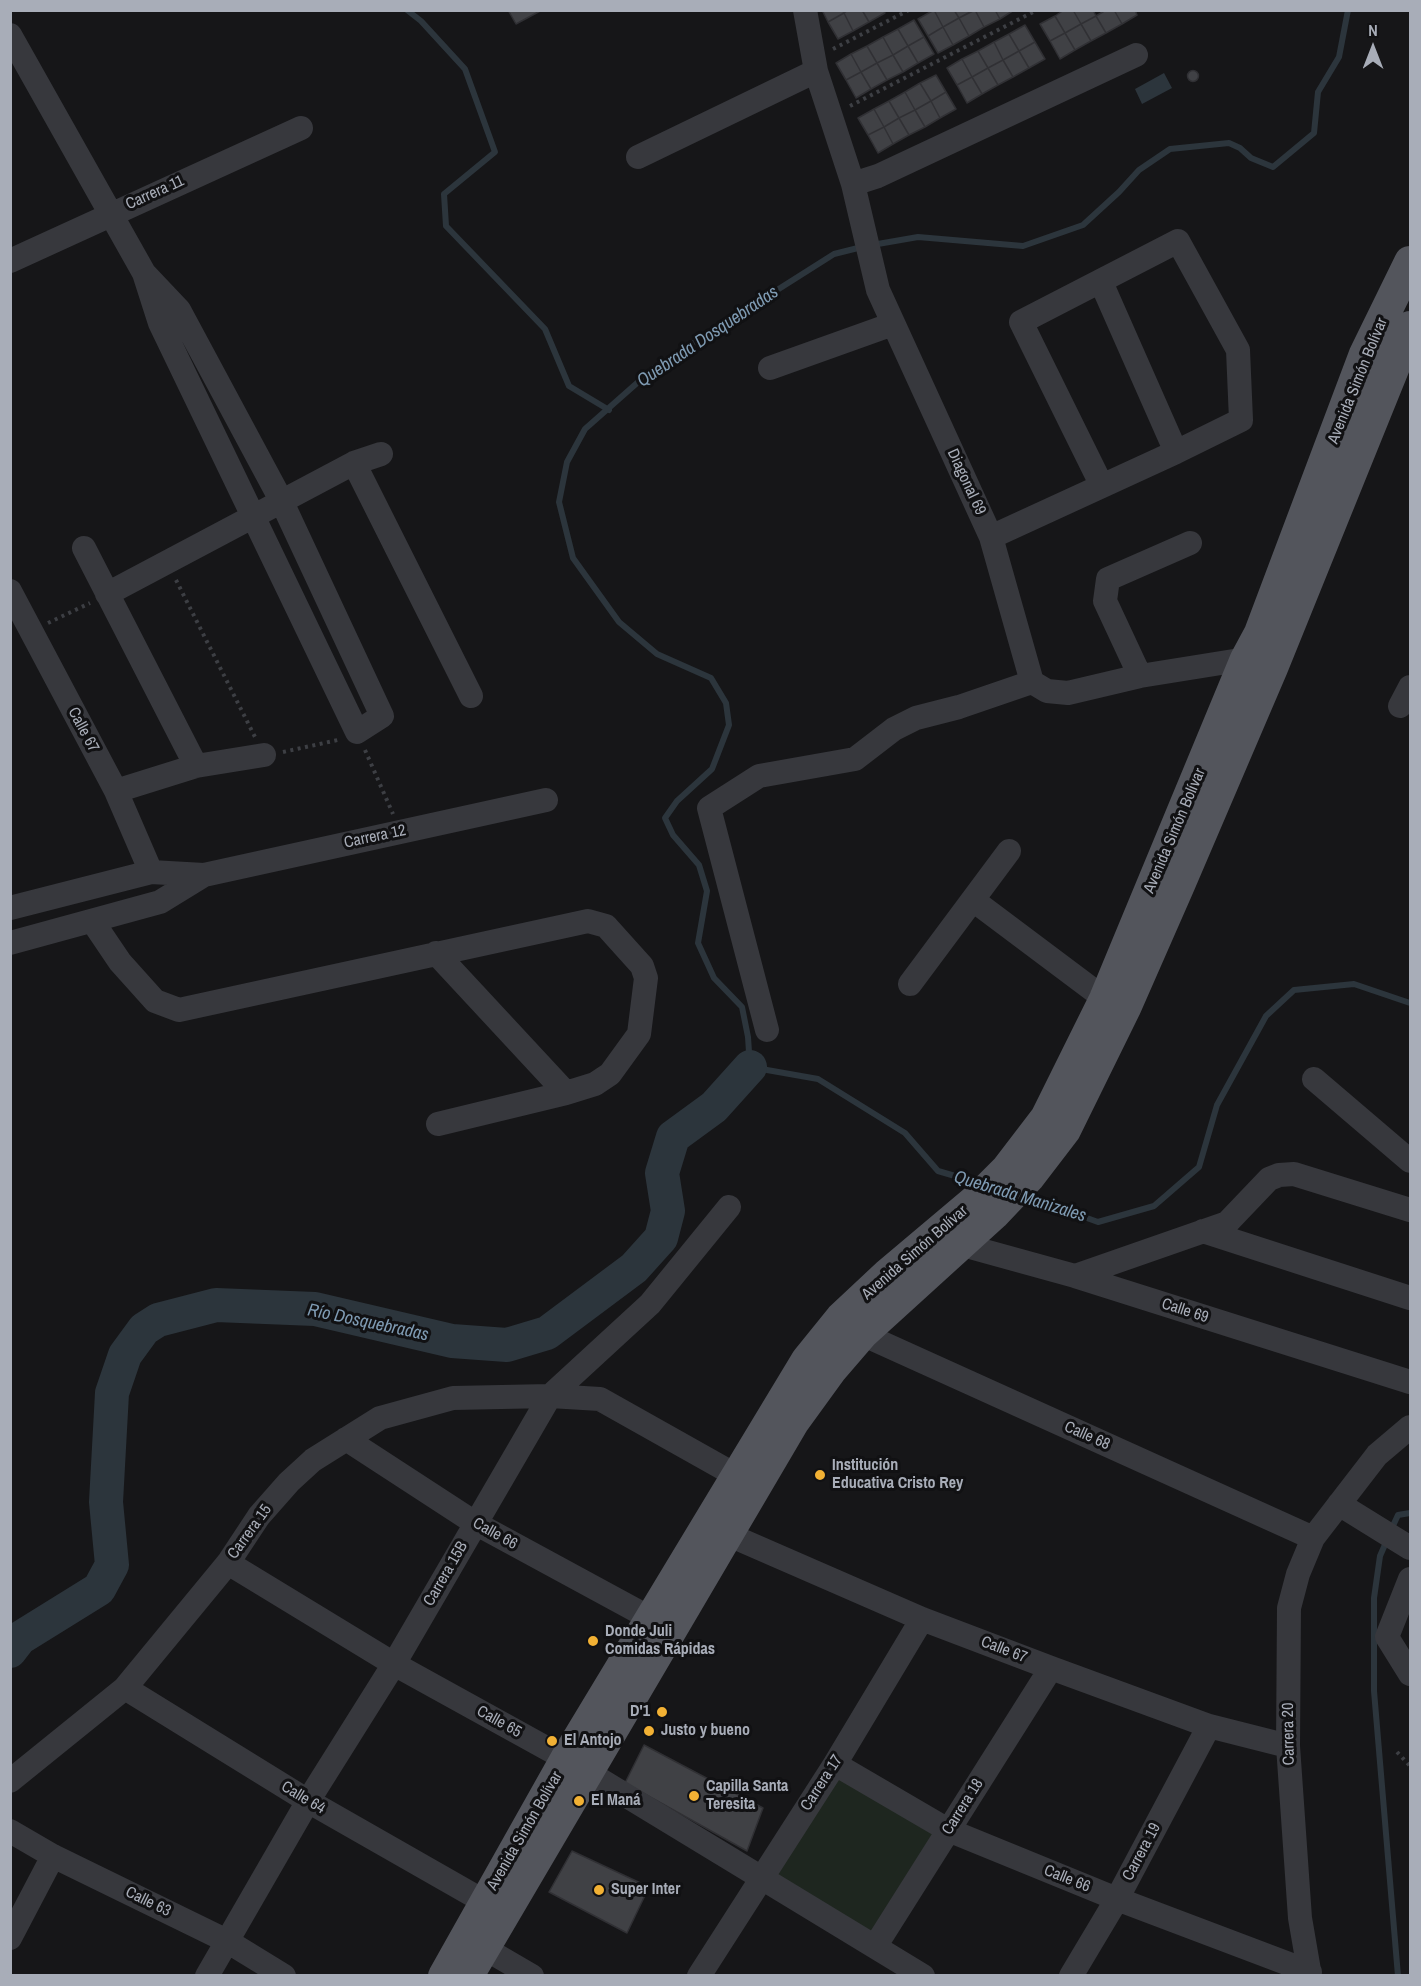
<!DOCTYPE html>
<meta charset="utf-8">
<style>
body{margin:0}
#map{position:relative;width:1421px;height:1986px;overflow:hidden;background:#161618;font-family:"Archivo Narrow",sans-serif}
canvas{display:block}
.frame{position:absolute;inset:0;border:12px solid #a8adb8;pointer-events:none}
.north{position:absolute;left:1343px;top:18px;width:60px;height:60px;-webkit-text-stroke:4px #111113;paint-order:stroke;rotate:0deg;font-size:16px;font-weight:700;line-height:24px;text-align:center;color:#a8adb8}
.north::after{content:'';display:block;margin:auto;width:21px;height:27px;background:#a8adb8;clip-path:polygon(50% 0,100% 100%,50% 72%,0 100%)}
</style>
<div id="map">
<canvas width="1421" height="1986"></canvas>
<div class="frame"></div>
<div class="north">N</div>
</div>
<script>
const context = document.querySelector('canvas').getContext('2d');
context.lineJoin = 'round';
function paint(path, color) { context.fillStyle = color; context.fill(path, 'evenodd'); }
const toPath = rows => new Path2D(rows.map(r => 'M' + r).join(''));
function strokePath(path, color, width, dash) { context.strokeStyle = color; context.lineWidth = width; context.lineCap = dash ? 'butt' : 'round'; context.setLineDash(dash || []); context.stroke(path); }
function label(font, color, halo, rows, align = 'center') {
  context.font = font + ' "Archivo Narrow",sans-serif'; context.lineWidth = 6; context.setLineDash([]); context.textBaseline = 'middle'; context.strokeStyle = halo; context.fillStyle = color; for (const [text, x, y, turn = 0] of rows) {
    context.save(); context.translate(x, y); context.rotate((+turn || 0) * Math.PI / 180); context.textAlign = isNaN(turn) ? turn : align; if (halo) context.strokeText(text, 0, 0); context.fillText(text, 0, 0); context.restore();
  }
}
paint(toPath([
 [835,1764,948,1830,876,1945,760,1879]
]), '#1e261f');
paint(toPath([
 [1164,73,1172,88,1142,104,1135,89]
]), '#2c353c');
strokePath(toPath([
 [407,10,421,21,465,69,495,152,444,194,446,226,545,329,569,386,609,410],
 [872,245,918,237,1023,246,1083,225,1119,192,1139,170,1170,149,1229,143,1240,148,1251,158,1273,167,1314,133,1318,92,1339,57,1348,10],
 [862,247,834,254,654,368,585,429,567,462,559,502,573,558,619,622,657,654,711,678,726,703,729,725,712,769,677,801,665,818,673,835,699,865,707,891,698,943,714,978,742,1007,748,1037,750,1067,818,1079,905,1133,938,1171,979,1183],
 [1023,1195,1098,1222,1154,1206,1199,1167,1217,1105,1266,1016,1294,990,1354,984,1410,1003],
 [1391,1530,1398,1515,1410,1513],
 [1387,1540,1380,1556,1374,1598,1374,1691,1398,1976]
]), '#2c353c', 6);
strokePath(toPath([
 [10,1651,20,1638,99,1589,112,1565,106,1502,112,1393,125,1355,144,1329,158,1320,216,1305,315,1309,452,1341,507,1345,547,1333,634,1268,661,1238,668,1211,662,1173,673,1137,714,1107,750,1067]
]), '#2c353c', 34);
const building = toPath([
 [508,10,542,10,516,24,508,10],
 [822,10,842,10,844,13,828,22,822,10],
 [848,10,862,10,869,22,853,31,844,13,848,10],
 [862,10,883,10,885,13,869,22,862,10],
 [934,10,954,10,959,18,943,27,934,10],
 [934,10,943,27,928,36,918,19,934,10],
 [954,10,974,10,959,18,954,10],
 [975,10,995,10,1000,19,984,27,975,10],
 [975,10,984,27,969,36,959,18,975,10],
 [995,10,1014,10,1000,19,995,10],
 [1064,10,1073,10,1081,24,1065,33,1055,16,1064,10],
 [1073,10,1093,10,1096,16,1081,24,1073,10],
 [1106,10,1114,10,1122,24,1106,33,1096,16,1106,10],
 [1114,10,1135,10,1137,15,1122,24,1114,10],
 [844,13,853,31,838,39,828,22,844,13],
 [1055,16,1065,33,1050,41,1040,24,1055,16],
 [1096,16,1106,33,1091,41,1081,24,1096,16],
 [959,18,969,36,953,45,943,27,959,18],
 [914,20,924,37,908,46,898,29,914,20],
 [1081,24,1091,41,1075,50,1065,33,1081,24],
 [1025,25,1035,42,1019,51,1009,34,1025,25],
 [943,27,953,45,938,53,928,36,943,27],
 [898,29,908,46,893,55,883,37,898,29],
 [1065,33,1075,50,1060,59,1050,41,1065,33],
 [1009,34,1019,51,1003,60,994,42,1009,34],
 [883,37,893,55,877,63,867,46,883,37],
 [924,37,934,54,918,63,908,46,924,37],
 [994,42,1003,60,988,68,978,51,994,42],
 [1035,42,1045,59,1029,68,1019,51,1035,42],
 [867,46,877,63,861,72,851,54,867,46],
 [908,46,918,63,903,72,893,55,908,46],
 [978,51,988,68,972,77,962,59,978,51],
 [1019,51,1029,68,1013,77,1003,60,1019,51],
 [851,54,861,72,846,80,836,63,851,54],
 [893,55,903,72,887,80,877,63,893,55],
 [962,59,972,77,957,85,947,68,962,59],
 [1003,60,1013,77,998,85,988,68,1003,60],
 [877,63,887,80,871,89,861,72,877,63],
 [988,68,998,85,982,94,972,77,988,68],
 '1187.5 76a5.5 5.5 0 1 1 11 0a5.5 5.5 0 1 1-11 0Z',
 [861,72,871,89,856,98,846,80,861,72],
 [936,75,946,92,931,101,920,83,936,75],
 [972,77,982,94,967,103,957,85,972,77],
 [920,83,931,101,915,110,905,92,920,83],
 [905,92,915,110,899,118,889,101,905,92],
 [946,92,956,109,940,118,931,101,946,92],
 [889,101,899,118,884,127,874,109,889,101],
 [931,101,940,118,925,127,915,110,931,101],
 [874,109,884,127,868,135,858,118,874,109],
 [915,110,925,127,909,135,899,118,915,110],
 [899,118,909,135,893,144,884,127,899,118],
 [884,127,893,144,878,153,868,135,884,127],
 [644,1745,763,1808,747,1851,625,1783,644,1745],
 [572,1851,649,1887,627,1933,549,1892,572,1851]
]);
paint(building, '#404145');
strokePath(building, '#303034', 1.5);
strokePath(toPath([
 [833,49,909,10],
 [850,106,1037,10],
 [176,580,255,737],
 [48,623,90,603],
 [365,750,393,814],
 [283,752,338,740],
 [1397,1752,1410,1766]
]), '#3d3f44', 4, [3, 4.5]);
strokePath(toPath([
 [805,10,816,71,853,184,878,290,991,537,1032,682],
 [10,35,144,273,160,323,357,732,382,716,281,500,179,310,144,273],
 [638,157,816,71],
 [853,184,878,176,1136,55],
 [10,261,301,128],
 [1101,282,1176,452],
 [770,368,893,324],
 [354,463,471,696],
 [991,537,1176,452,1241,420,1238,350,1178,241,1021,322,1102,486],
 [84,548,196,766],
 [10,591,116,791,151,872],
 [107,594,354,463,381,454],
 [1140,676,1105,601,1108,579,1190,543],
 [1400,706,1410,687],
 [116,791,196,766,264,755],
 [973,900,1105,999],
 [10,908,151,872,204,875,546,800],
 [93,922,120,962,155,1001,179,1010,588,921,606,926,642,966,646,978,639,1034,610,1074,595,1084,566,1093,438,1124],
 [10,943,160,902,204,875],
 [436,953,566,1093],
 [910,984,1009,851],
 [767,1030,709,808,759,776,855,759,894,729,916,718,959,707,1032,682,1047,691,1068,693,1140,676,1246,659],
 [1314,1079,1410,1161],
 [1203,1231,1410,1298],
 [959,1244,1075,1276,1410,1382],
 [1075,1276,1227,1223,1269,1179,1279,1175,1294,1174,1410,1210],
 [862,1334,1313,1538],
 [346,1439,475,1523,650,1618],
 [1339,1504,1410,1548],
 [727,1534,922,1619,1051,1668,1209,1726,1288,1746],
 [228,1563,394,1664,566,1759,923,1976],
 [1410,1579,1387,1637,1410,1674],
 [125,1688,308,1801,485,1902],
 [835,1764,948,1830,1117,1899,1310,1972],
 [10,1781,125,1688,228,1563,259,1516,289,1482,313,1460,380,1418,453,1398,550,1396,600,1399,737,1476],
 [10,1831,53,1856,227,1941,284,1976],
 [10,1938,53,1856],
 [876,1945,1051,1668],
 [484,1948,532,1976],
 [207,1976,308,1801,394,1664,550,1396,650,1304,729,1207],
 [699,1976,835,1764,922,1619],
 [1071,1976,1117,1899,1209,1726],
 [1310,1976,1300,1918,1288,1746,1289,1608,1298,1574,1313,1538,1377,1455,1410,1427]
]), '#37383d', 24);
strokePath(toPath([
 [473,1967,794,1421,831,1370,862,1334,994,1214,1029,1177,1065,1130,1125,1008,1179,885,1272,668,1410,327],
 [444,1976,566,1759,807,1360,841,1318,888,1274,977,1199,1007,1169,1046,1118,1105,999,1246,659,1260,633,1365,354,1410,262]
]), '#53555c', 32);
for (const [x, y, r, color] of [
 [820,1475,6,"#f2b134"],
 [593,1641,6,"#f2b134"],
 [662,1712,6,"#f2b134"],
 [649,1731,6,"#f2b134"],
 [552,1741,6,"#f2b134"],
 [694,1796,6,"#f2b134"],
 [579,1801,6,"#f2b134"],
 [599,1890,6,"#f2b134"]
]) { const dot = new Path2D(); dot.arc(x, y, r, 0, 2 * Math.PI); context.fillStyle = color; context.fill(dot); strokePath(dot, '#111113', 2); }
label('16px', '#a8adb8', '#111113', [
 ["Carrera 11",155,193,-24],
 ["Avenida Simón Bolívar",1358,381,-68],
 ["Diagonal 69",966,482,65],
 ["Calle 67",83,730,62],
 ["Avenida Simón Bolívar",1175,831,-67],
 ["Carrera 12",375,837,-12],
 ["Avenida Simón Bolívar",915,1253,-41],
 ["Calle 69",1185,1311,18],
 ["Calle 68",1087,1436,24],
 ["Carrera 15",250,1532,-54],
 ["Calle 66",495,1534,29],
 ["Carrera 15B",446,1574,-60],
 ["Calle 67",1004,1650,21],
 ["Calle 65",499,1722,29],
 ["Carrera 20",1289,1734,-91],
 ["Carrera 17",822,1783,-57],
 ["Calle 64",303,1798,31],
 ["Carrera 18",963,1807,-58],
 ["Avenida Simón Bolívar",525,1831,-60],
 ["Carrera 19",1142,1852,-62],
 ["Calle 66",1067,1879,22],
 ["Calle 63",148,1902,26]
]);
label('bold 16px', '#a8adb8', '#111113', [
 ["Institución",832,1466],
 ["Educativa Cristo Rey",832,1484],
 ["Donde Juli",605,1632],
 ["Comidas Rápidas",605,1650],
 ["D'1",650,1712,"right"],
 ["Justo y bueno",661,1731],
 ["El Antojo",564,1741],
 ["Capilla Santa",706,1787],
 ["Teresita",706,1805],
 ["El Maná",591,1801],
 ["Super Inter",611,1890]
], 'left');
label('italic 18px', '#7f9bb3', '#111113', [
 ["Quebrada Dosquebradas",708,337,-34],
 ["Quebrada Manizales",1020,1197,17],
 ["Río Dosquebradas",368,1323,12]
]);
</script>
